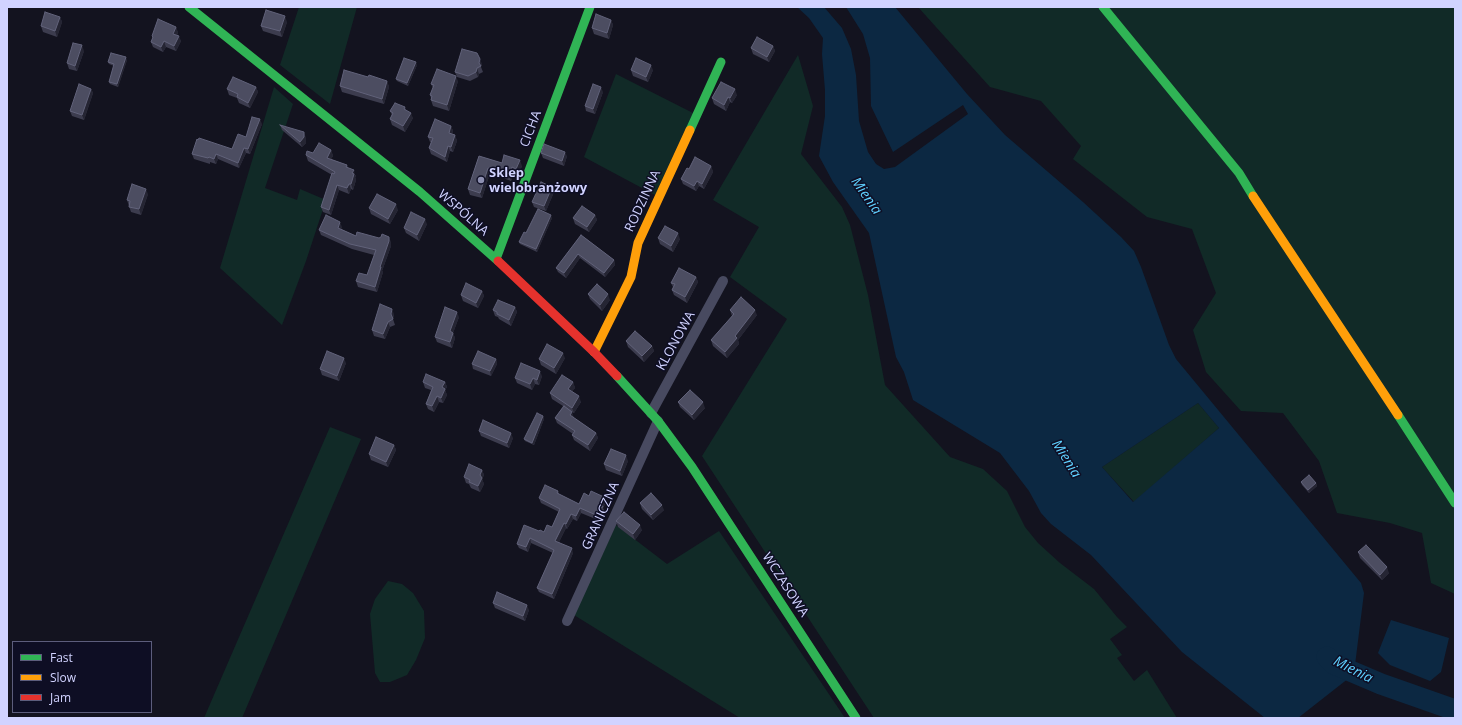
<!DOCTYPE html>
<meta charset="utf-8">
<style>
body{margin:0}
#map{position:relative;width:1462px;height:725px;overflow:hidden;background:#13131f;font-family:"Open Sans",sans-serif}
canvas{display:block}
.frame{position:absolute;inset:0;border:8px solid #d1d3ff;pointer-events:none}
.legend{position:absolute;left:12px;top:641px;width:140px;height:72px;box-sizing:border-box;background:#0e0e24;border:1px solid #5c5d7c;margin:0;padding:5px 7px;list-style:none;font-size:12px;color:#d1d3ff}
.legend li{display:flex;align-items:center;gap:8px;height:20px}
.legend b{width:20px;border:1px solid #5c5d7c}
</style>
<div id="map">
<canvas width="1462" height="725"></canvas>
<div class="frame"></div>
<ul class="legend">
<li><b style="height:5px;background:#30b455"></b>Fast</li>
<li><b style="height:5px;background:#ff9f0a"></b>Slow</li>
<li><b style="height:5px;background:#e5322d"></b>Jam</li>
</ul>
</div>
<script>
const context = document.querySelector('canvas').getContext('2d');
context.lineJoin = 'round';
function paint(path, color) { context.fillStyle = color; context.fill(path, 'evenodd'); }
const toPath = rows => new Path2D(rows.map(r => 'M' + r).join(''));
function strokePath(path, color, width, dash) { context.strokeStyle = color; context.lineWidth = width; context.lineCap = dash ? 'butt' : 'round'; context.setLineDash(dash || []); context.stroke(path); }
function label(font, color, halo, rows, align = 'center') {
  context.font = font + ' "Open Sans",sans-serif'; context.lineWidth = 3; context.setLineDash([]); context.textBaseline = 'middle'; context.strokeStyle = halo; context.fillStyle = color; for (const [text, x, y, turn = 0] of rows) {
    context.save(); context.translate(x, y); context.rotate((+turn || 0) * Math.PI / 180); context.textAlign = isNaN(turn) ? turn : align; if (halo) context.strokeText(text, 0, 0); context.fillText(text, 0, 0); context.restore();
  }
}
paint(toPath([
 [299,7,357,7,330,104,280,65],
 [918,7,1455,7,1455,594,1431,583,1422,533,1390,523,1337,513,1319,461,1283,413,1241,411,1206,372,1193,330,1216,293,1192,229,1147,217,1073,159,1081,146,1041,101,990,87],
 [798,55,813,106,801,154,842,207,850,225,868,295,885,385,950,457,983,469,1007,491,1025,527,1038,543,1060,563,1094,589,1117,617,1127,627,1110,639,1122,655,1117,658,1134,681,1147,670,1177,718,874,718,702,456,787,319,730,277,759,227,713,200],
 [616,74,693,113,655,195,584,157],
 [274,87,293,104,265,188,297,200,300,189,326,200,306,261,282,325,220,268],
 [1198,403,1219,428,1134,502,1102,467],
 [330,427,361,439,242,718,204,718],
 [616,525,667,564,719,531,845,718,740,718,574,615],
 [388,581,402,584,413,593,424,611,425,638,416,660,407,675,390,682,380,682,375,673,370,614,375,599]
]), '#112a27');
paint(toPath([
 [797,7,824,7,842,28,851,49,856,75,859,121,868,152,876,164,884,169,895,167,968,114,963,105,893,152,871,106,870,58,863,34,846,7,895,7,967,94,1005,135,1083,202,1121,237,1134,251,1141,267,1169,345,1176,359,1361,583,1364,593,1355,665,1349,678,1298,718,1265,718,1182,652,1091,555,1051,524,1041,513,1029,491,1000,453,913,400,904,372,896,357,869,233,833,182,819,156,825,116,825,90,822,54,823,38,809,18],
 [1198,403,1219,428,1133,502,1102,467],
 [1391,620,1449,638,1441,672,1430,681,1390,665,1378,653]
]), '#0c2842');
strokePath(toPath([
 [1327,657,1334,664,1381,684,1455,710]
]), '#0c2842', 21);
strokePath(toPath([
 [651,413,723,281],
 [567,621,658,421]
]), '#484a60', 10);
strokePath(toPath([
 [189,7,420,192,498,261],
 [1103,7,1239,173,1253,196],
 [690,130,721,62],
 [496,259,590,7],
 [617,376,658,421,692,467,856,718],
 [1398,415,1455,503]
]), '#30b455', 9);
strokePath(toPath([
 [1253,196,1398,415],
 [594,352,631,277,638,243,690,130]
]), '#ff9f0a', 9);
strokePath(toPath([
 [498,261,594,352,617,376]
]), '#e5322d', 9);
paint(toPath([
 [60,17,62,22,57,37,43,32,41,26],
 [611,20,613,25,609,39,594,34,592,28],
 [287,22,282,37,263,31,261,26],
 [176,27,178,33,177,35,181,41,176,51,166,47,163,52,153,47,151,42,153,39,152,36],
 [773,46,775,51,769,62,753,54,751,48],
 [84,51,77,71,69,69,67,63],
 [127,60,118,87,110,84,109,82,114,66,109,64,108,62],
 [482,64,481,67,483,72,479,74,478,77,470,81,457,77,455,72],
 [417,65,408,86,397,81,396,79],
 [631,70,653,70,648,82,633,76],
 [387,81,389,87,384,104,342,92,340,86],
 [458,81,449,111,433,106,431,100,431,98,430,95,433,88,431,84],
 [256,87,258,92,250,108,239,103,237,98,229,95,227,89],
 [91,89,93,93,84,120,72,116,70,111],
 [603,92,595,114,586,111,585,106],
 [737,95,732,103,730,102,726,111,714,104,712,98],
 [405,107,406,111,413,118,405,132,392,125,390,119,392,115,390,111],
 [262,124,250,154,246,153,239,168,218,159,216,164,210,162,210,164,194,159,192,154,232,149,246,137],
 [280,125,306,138,306,143,302,147,282,130],
 [451,126,453,131,452,134,455,135,457,141,453,152,450,151,447,162,431,154,429,148,431,142,430,142,428,137],
 [331,150,333,156,331,159,347,165,348,168,356,176,355,177,356,180,353,190,351,189,349,194,339,190,331,215,323,212,321,207,332,175,308,161,306,155,313,153],
 [541,153,567,156,564,166,543,158],
 [479,156,502,163,522,166,518,175,514,173,511,181,490,173,482,198,470,195,468,189],
 [711,166,713,172,704,189,699,186,696,191,683,184,681,179,689,169],
 [552,187,554,192,546,211,534,207,532,202],
 [148,194,141,215,131,212,127,200],
 [369,208,398,210,390,224,371,214],
 [595,215,597,220,589,232,575,224,573,218],
 [552,218,537,252,520,244,519,242,526,233],
 [427,224,419,241,406,233,404,228],
 [342,227,341,229,356,236,391,242,391,246,382,271,383,272,377,292,358,287,356,281,367,275,374,255,352,249,321,235,319,230],
 [581,235,614,260,615,265,605,277,580,258,566,278,558,272,556,268],
 [658,238,680,239,673,252,660,244],
 [696,277,698,282,687,303,674,295,672,290,673,287,671,283],
 [482,291,484,296,478,308,463,301,461,295],
 [588,294,610,300,602,311,590,299],
 [515,307,517,312,511,326,499,319,498,317,495,316,493,310],
 [730,310,757,315,738,340,739,344,727,358,713,346,711,340,732,316],
 [394,314,393,319,395,325,390,327,385,339,374,336,372,330],
 [459,317,453,333,455,338,452,348,437,342,435,337],
 [626,341,652,346,654,351,644,362,628,347],
 [565,358,556,374,541,365,539,359],
 [496,359,497,364,491,376,473,369,472,364],
 [346,363,339,381,322,375,320,369],
 [542,376,539,385,535,384,532,390,517,383,515,378],
 [423,382,445,382,447,387,445,390,447,395,443,403,439,402,434,412,428,409,426,404,431,390,425,388],
 [573,382,575,388,572,391,581,402,574,413,571,411,574,418,596,433,598,438,590,451,574,440,572,435,573,434,557,423,555,418,563,406,552,399,550,393],
 [678,402,705,408,694,420,680,407],
 [543,416,544,419,534,445,525,441,524,439],
 [479,431,513,438,509,448,481,436],
 [394,445,396,450,388,467,371,460,369,454],
 [628,461,622,476,606,470,604,464],
 [482,470,484,475,482,479,484,484,480,492,471,488,469,484,466,483,464,477],
 [1301,482,1316,483,1317,486,1309,493,1302,485],
 [558,491,559,494,579,504,589,496,604,497,606,502,603,508,605,512,601,513,598,520,581,513,577,521,573,519,567,529,566,528,559,542,573,553,554,599,539,592,537,588,553,553,531,543,528,552,519,548,517,544,539,531,544,532,552,527,559,512,541,503,539,498],
 [640,503,664,510,653,520,642,509],
 [616,521,642,530,635,540,618,527],
 [1358,552,1389,573,1382,580,1360,558],
 [493,603,529,610,525,621,495,608]
]), '#3c3c4e');
paint(toPath([
 [285,16,287,22,282,37,280,31],
 [60,17,62,22,57,37,55,31],
 [611,20,613,25,609,39,607,33],
 [176,27,178,33,175,39,173,34],
 [179,36,181,41,176,51,174,46],
 [164,41,166,47,163,52,161,47],
 [82,45,84,51,77,71,75,66],
 [773,46,775,51,769,62,767,57],
 [126,57,127,60,118,87,117,84],
 [480,59,482,64,481,67,479,63],
 [416,62,417,65,408,86,407,83],
 [651,65,653,70,648,82,646,77],
 [477,68,479,74,478,77,476,72],
 [456,76,458,81,449,111,447,105],
 [387,81,389,87,384,104,382,99],
 [256,87,258,92,250,108,248,103],
 [601,87,603,92,595,114,593,109],
 [91,89,93,93,84,120,82,115],
 [735,89,737,95,732,103,730,98],
 [728,97,730,102,726,111,724,105],
 [411,113,413,118,405,132,403,126],
 [260,119,262,124,250,154,248,149],
 [451,126,453,131,451,138,449,133],
 [304,132,306,138,306,143,302,147,300,142],
 [455,135,457,141,453,152,451,147],
 [448,146,450,151,447,162,445,157],
 [244,148,246,153,239,168,238,163],
 [331,150,333,156,329,163,327,158],
 [565,152,567,156,564,166,562,161],
 [216,154,218,159,216,164,214,159],
 [520,160,522,166,518,175,516,169],
 [711,166,713,172,704,189,702,184],
 [512,167,514,173,511,181,509,175],
 [488,168,490,173,482,198,480,193],
 [354,170,356,180,353,190,351,184,352,173],
 [697,181,699,186,696,191,694,186],
 [349,184,351,189,349,194,347,188],
 [337,185,339,190,331,215,329,210],
 [552,187,554,192,546,211,544,206],
 [146,189,148,194,141,215,139,209],
 [396,204,398,210,390,224,388,219],
 [551,215,552,218,537,252,536,249],
 [595,215,597,220,589,232,587,227],
 [425,219,427,224,419,241,417,235],
 [340,222,342,227,340,233,338,228],
 [678,233,680,239,673,252,671,246],
 [389,237,391,242,391,246,382,271,383,272,377,292,375,287,380,267],
 [578,254,580,258,566,278,564,273],
 [614,260,615,265,605,277,604,273],
 [696,277,698,282,687,303,685,297],
 [482,291,484,296,478,308,476,303],
 [608,294,610,300,602,311,600,305],
 [515,307,517,312,511,326,509,320],
 [392,309,394,314,393,320,391,314],
 [755,310,757,315,738,340,739,344,727,358,725,352,735,336],
 [457,312,459,317,453,333,455,338,452,348,450,342,450,331],
 [388,322,390,327,385,339,383,334],
 [652,346,654,351,644,362,642,356],
 [563,353,565,358,556,374,554,368],
 [344,358,346,363,339,381,337,376],
 [496,359,497,364,491,376,490,371],
 [540,371,542,376,539,385,537,380],
 [533,378,535,384,532,390,530,384],
 [445,382,447,387,445,390,447,395,443,403,441,398,442,387],
 [573,382,575,388,570,394,568,389],
 [437,396,439,402,434,412,432,406],
 [579,396,581,402,574,413,572,408],
 [703,402,705,408,694,420,692,415],
 [572,412,574,418,570,415],
 [543,416,544,419,534,445,532,443],
 [511,433,513,438,509,448,507,443],
 [596,433,598,438,590,451,588,445],
 [394,445,396,450,388,467,386,462],
 [626,455,628,461,622,476,620,471],
 [482,470,484,475,482,479,484,484,480,492,478,486,480,475],
 [1316,483,1317,486,1309,493,1308,490],
 [604,497,606,502,603,508,601,503],
 [662,505,664,510,653,520,651,515],
 [580,508,581,513,577,521,576,516],
 [599,508,601,513,598,520,596,515],
 [571,514,573,519,567,529,566,524],
 [564,523,566,528,557,546,555,541],
 [640,525,642,530,635,540,633,534],
 [530,538,531,543,528,552,526,547],
 [572,548,573,553,554,599,552,594],
 [1387,567,1389,573,1382,580,1380,575],
 [527,605,529,610,525,621,523,616]
]), '#252533');
const building = toPath([
 [266,10,285,16,280,31,261,26,266,10],
 [45,12,60,17,55,31,41,26,45,12],
 [596,14,611,20,607,33,592,28,596,14],
 [158,19,176,27,173,34,179,36,174,46,164,41,161,47,151,42,153,37,152,36,158,19],
 [757,37,773,46,767,57,751,48,757,37],
 [73,43,82,45,75,66,67,63,73,43],
 [462,49,477,53,480,59,479,63,481,66,477,68,476,72,468,76,455,72,462,49],
 [111,53,126,57,117,84,109,82,114,64,108,62,111,53],
 [404,58,416,62,407,83,396,79,404,58],
 [636,58,651,65,646,77,631,70,636,58],
 [437,69,456,76,447,105,431,100,432,96,430,95,434,85,431,84,437,69],
 [344,70,368,77,369,75,387,81,382,99,340,86,344,70],
 [233,77,256,87,248,103,237,97,238,94,227,89,233,77],
 [721,82,735,89,730,98,728,97,724,105,712,98,721,82],
 [79,84,91,89,82,115,70,111,79,84],
 [593,84,601,87,593,109,585,106,593,84],
 [395,103,405,107,404,109,411,113,403,126,390,119,393,113,390,111,395,103],
 [252,117,260,119,248,149,244,148,238,163,216,154,214,159,209,157,208,158,192,154,197,139,198,140,199,138,232,149,238,134,246,137,252,117],
 [435,119,451,126,449,133,455,135,451,147,448,146,445,157,429,148,433,138,428,137,435,119],
 [280,125,304,132,304,137,300,142,280,125],
 [319,143,331,150,327,158,347,165,346,167,354,170,352,173,354,174,351,184,349,184,347,188,337,185,329,210,321,207,332,173,334,174,335,172,306,155,307,151,313,153,319,143],
 [544,144,565,152,562,161,541,153,544,144],
 [504,155,520,160,516,169,512,167,509,175,488,168,480,193,468,189,479,156,502,163,504,155],
 [695,157,711,166,702,184,697,181,694,186,681,179,687,168,689,169,695,157],
 [541,182,552,187,544,206,532,202,541,182],
 [132,184,146,189,139,209,129,207,130,201,127,200,132,184],
 [377,194,396,204,388,219,369,208,377,194],
 [582,206,595,215,587,227,573,218,582,206],
 [538,209,551,215,536,249,519,242,524,232,526,233,538,209],
 [411,212,425,219,417,235,404,228,411,212],
 [326,215,340,222,338,228,356,236,357,232,379,238,381,237,382,234,389,237,389,241,380,267,381,267,375,287,356,281,359,273,367,275,376,250,350,244,319,230,326,215],
 [665,226,678,233,671,246,658,238,665,226],
 [581,235,614,260,604,273,578,254,564,273,556,268,581,235],
 [679,268,696,277,685,297,672,290,675,284,671,283,679,268],
 [466,283,482,291,476,303,461,295,466,283],
 [597,284,608,294,600,305,588,294,597,284],
 [741,297,755,310,735,336,737,338,725,352,711,340,734,314,730,310,741,297],
 [498,300,515,307,509,320,497,314,497,312,493,310,498,300],
 [380,304,392,309,391,314,393,319,388,322,383,334,372,330,380,304],
 [445,307,457,312,450,331,453,333,450,342,435,337,445,307],
 [635,331,652,346,642,356,626,341,635,331],
 [547,344,563,353,554,368,539,359,547,344],
 [327,351,344,358,337,376,320,369,327,351],
 [478,351,496,359,490,371,472,364,478,351],
 [521,363,540,371,537,380,533,378,530,384,515,378,521,363],
 [426,374,445,382,442,387,445,389,441,398,437,396,432,406,426,404,433,387,423,382,426,374],
 [562,375,573,382,568,389,579,396,572,408,550,393,562,375],
 [690,390,703,402,692,415,678,402,690,390],
 [564,406,572,412,570,415,596,433,588,445,572,435,575,431,555,418,564,406],
 [537,413,543,416,532,443,524,439,537,413],
 [483,420,511,433,507,443,479,431,483,420],
 [376,437,394,445,386,462,369,454,376,437],
 [611,449,626,455,620,471,604,464,611,449],
 [469,464,482,470,480,475,482,478,478,486,469,482,470,480,464,477,469,464],
 [1309,475,1316,483,1308,490,1301,482,1309,475],
 [545,485,558,491,557,493,579,504,584,493,589,496,591,491,604,497,601,503,603,507,599,508,596,515,580,508,576,516,571,514,566,524,564,523,555,541,572,548,552,594,537,588,554,550,530,538,526,547,517,544,524,525,539,531,540,530,544,532,547,525,552,527,560,509,539,498,545,485],
 [651,493,662,505,651,515,640,503,651,493],
 [624,512,640,525,633,534,616,521,624,512],
 [1366,545,1387,567,1380,575,1358,552,1366,545],
 [497,592,527,605,523,616,493,603,497,592]
]);
paint(building, '#4c4d61');
strokePath(building, '#61627a', 1);
for (const [x, y, r, color] of [
 [481,180,4,"#8e90b1"]
]) { const dot = new Path2D(); dot.arc(x, y, r, 0, 2 * Math.PI); context.fillStyle = color; context.fill(dot); strokePath(dot, '#0e0e24', 1.5); }
label('13px', '#d1d3ff', '#0e0e24', [
 ["CICHA",531,129,-69],
 ["RODZINNA",643,201,-65],
 ["WSPÓLNA",463,213,41],
 ["KLONOWA",676,341,-61],
 ["GRANICZNA",601,516,-66],
 ["WCZASOWA",785,585,57]
]);
label('bold 13px', '#d1d3ff', '#0e0e24', [
 ["Sklep",489,173],
 ["wielobranżowy",489,188]
], 'left');
label('italic 14px', '#5fd0ff', '#0e0e24', [
 ["Mienia",866,196,55],
 ["Mienia",1066,459,58],
 ["Mienia",1353,670,27]
]);
</script>
